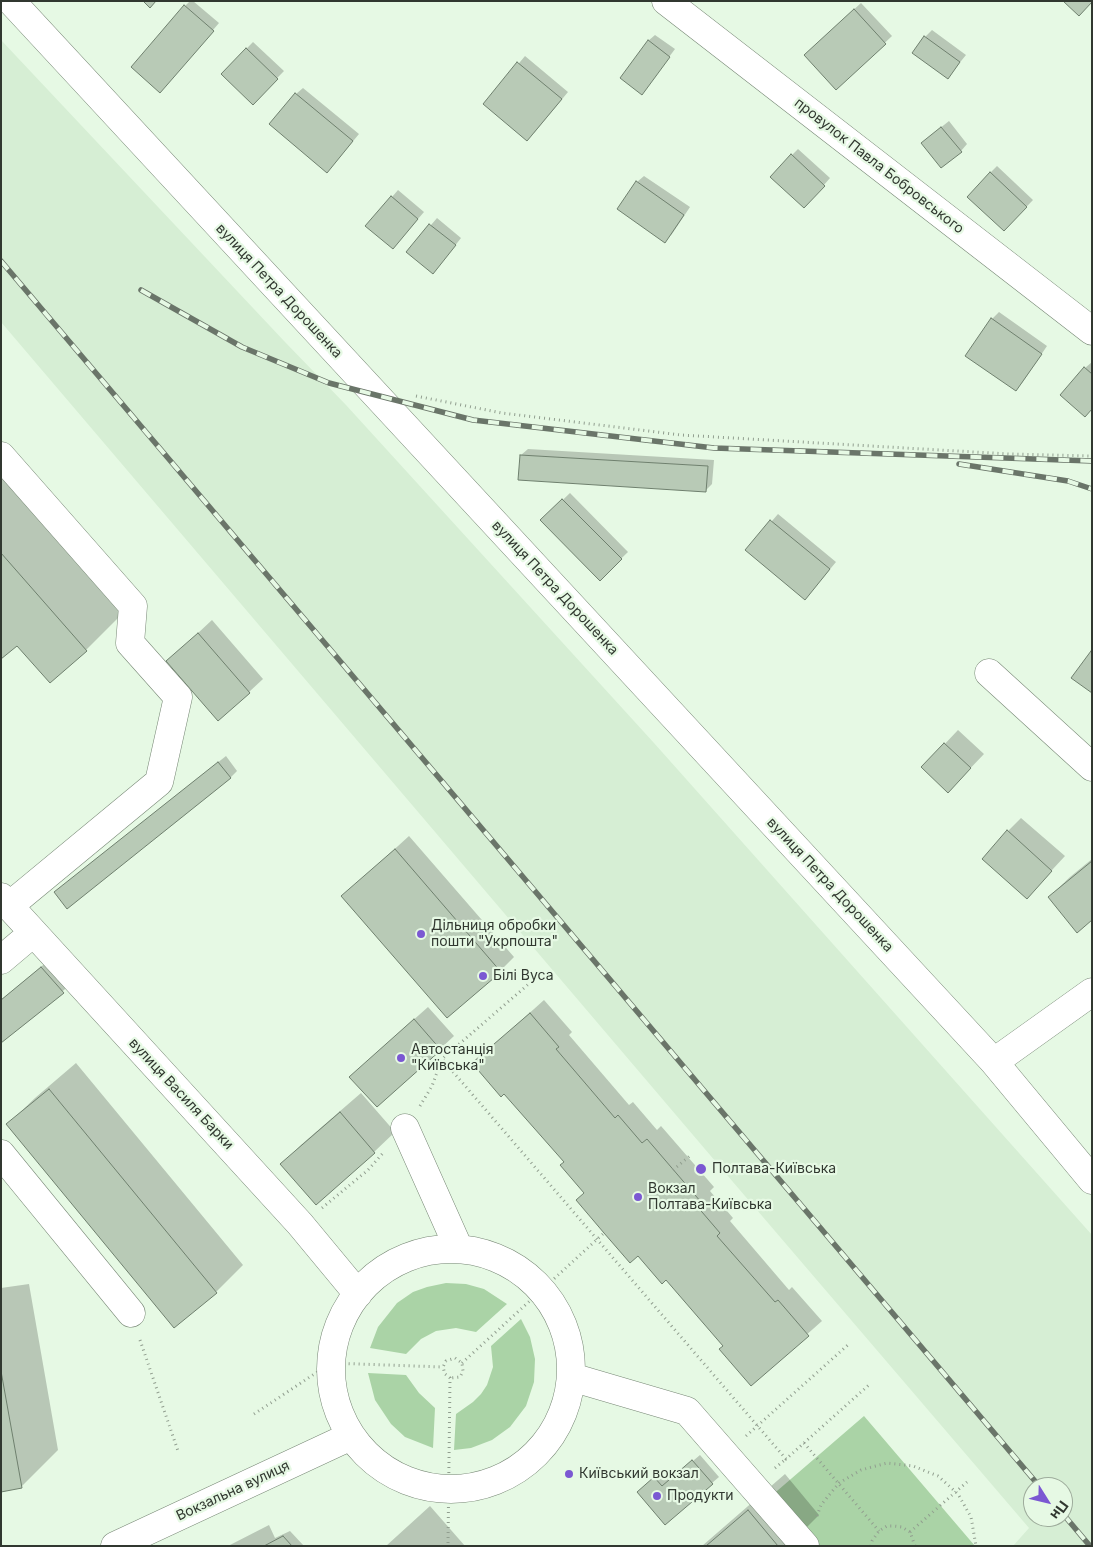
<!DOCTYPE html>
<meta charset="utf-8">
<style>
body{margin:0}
#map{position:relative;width:1093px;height:1547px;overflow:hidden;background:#e6f9e4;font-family:Inter,sans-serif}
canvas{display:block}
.frame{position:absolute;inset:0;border:2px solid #313830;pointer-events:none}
.north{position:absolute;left:1023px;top:1477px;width:50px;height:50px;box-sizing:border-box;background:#e6f9e4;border:1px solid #9eac9c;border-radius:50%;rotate:126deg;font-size:14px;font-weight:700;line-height:20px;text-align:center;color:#313830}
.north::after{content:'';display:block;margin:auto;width:18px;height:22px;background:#7b58d2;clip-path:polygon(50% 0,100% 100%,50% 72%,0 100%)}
</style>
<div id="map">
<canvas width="1093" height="1547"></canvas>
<div class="frame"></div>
<div class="north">Пн</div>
</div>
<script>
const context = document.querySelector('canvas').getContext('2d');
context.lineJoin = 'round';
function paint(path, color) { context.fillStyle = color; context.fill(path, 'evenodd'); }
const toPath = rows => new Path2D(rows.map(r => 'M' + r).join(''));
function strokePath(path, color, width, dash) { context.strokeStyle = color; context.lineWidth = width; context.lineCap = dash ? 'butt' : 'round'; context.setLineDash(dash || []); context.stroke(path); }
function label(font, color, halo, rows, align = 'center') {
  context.font = font + ' Inter,sans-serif'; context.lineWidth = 4.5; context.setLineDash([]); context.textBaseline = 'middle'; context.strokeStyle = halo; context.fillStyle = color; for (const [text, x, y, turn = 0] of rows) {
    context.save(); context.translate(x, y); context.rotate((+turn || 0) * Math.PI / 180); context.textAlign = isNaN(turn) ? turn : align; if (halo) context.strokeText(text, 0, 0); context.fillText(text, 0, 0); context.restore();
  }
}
paint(toPath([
 [1,40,285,342,346,405,654,743,1092,1235,1092,1546,1013,1546,1029,1528,733,1182,1,322],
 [1033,1487,1063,1487,1063,1517,1033,1517]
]), '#d6eed4');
paint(toPath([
 [446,1283,466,1284,484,1289,507,1304,476,1332,456,1328,436,1331,421,1339,406,1354,370,1348,378,1327,397,1303,413,1292,427,1287],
 [521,1319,530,1337,535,1359,534,1382,526,1406,510,1427,492,1440,471,1448,454,1450,456,1414,473,1402,481,1394,487,1385,493,1367,491,1346],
 [368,1373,406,1375,419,1393,435,1408,433,1448,405,1437,391,1424,375,1400],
 [864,1416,975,1546,812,1546,770,1497]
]), '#aad3a6');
paint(toPath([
 [190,1,193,1,219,23,167,84,185,6],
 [861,3,892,36,837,88,812,48],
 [932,30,966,55,948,77,925,37],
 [655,35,675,49,642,93,648,41],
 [253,42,284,71,253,103,222,74],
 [525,56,568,92,534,133,485,104],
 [303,88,359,134,334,164,296,94],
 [949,121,967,144,961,151,929,137],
 [798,149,830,178,811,200,792,155],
 [997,166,1033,200,1004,230,990,173],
 [644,176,690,207,672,234,665,241,637,182],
 [398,190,424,212,399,241,392,197],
 [437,218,461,238,440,265,408,252],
 [999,312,1047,346,1022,383,1016,389,992,319],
 [1092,362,1092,409,1085,368],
 [528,449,714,460,712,484,706,490,521,455],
 [1,461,123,613,86,650,50,681,17,644,1,658],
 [570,493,628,552,600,579,542,520],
 [778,514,836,562,811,592,747,550],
 [212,620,263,679,249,692,168,661],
 [958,730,984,754,962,777,923,767],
 [226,756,237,771,231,777,67,907,62,886],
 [1021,818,1065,856,1027,897,1008,831],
 [409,836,514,957,500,971,343,896],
 [1092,859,1092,919,1049,897,1070,877],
 [48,961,70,985,1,1042,1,1000],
 [544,1000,572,1032,569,1035,629,1105,633,1102,657,1130,661,1126,714,1187,710,1191,733,1218,730,1221,789,1290,792,1287,822,1321,751,1384,724,1346,666,1279,585,1193,565,1162,505,1092,474,1063],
 [428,1007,454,1036,440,1049,365,1063],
 [76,1063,243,1265,216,1292,174,1326,8,1124,35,1098],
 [361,1093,395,1132,374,1152,316,1203,282,1164,302,1144],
 [29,1284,58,1450,21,1487,1,1491,1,1288],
 [700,1455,719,1477,665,1523,645,1485,662,1472,669,1481],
 [785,1474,819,1515,788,1546,702,1546],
 [430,1506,465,1546,386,1546],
 [269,1525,275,1538,290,1531,304,1546,228,1546]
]), '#0003');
const building = toPath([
 [143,1,156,1,150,8,143,1],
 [1063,1,1092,1,1092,2,1079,16,1063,1],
 [184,5,214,31,160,93,131,67,184,5],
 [854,9,886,44,836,90,804,55,854,9],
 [924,36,960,62,948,79,912,53,924,36],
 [648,40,670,57,642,95,620,78,648,40],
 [246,48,278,79,253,105,221,74,246,48],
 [517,62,562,99,527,141,483,104,517,62],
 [295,93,353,141,327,173,269,124,295,93],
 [941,127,962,152,941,168,921,143,941,127],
 [791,154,825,186,804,208,770,177,791,154],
 [990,172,1027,207,1004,231,967,197,990,172],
 [636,181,684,215,665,243,617,209,636,181],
 [391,196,418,219,393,249,365,226,391,196],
 [429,224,456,245,433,274,406,252,429,224],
 [991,318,1042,354,1016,391,965,356,991,318],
 [1084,367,1092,374,1092,409,1085,417,1060,395,1084,367],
 [520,455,708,466,706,492,518,480,520,455],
 [562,499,622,559,600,581,540,520,562,499],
 [770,520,830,569,805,600,745,550,770,520],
 [1,553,87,651,50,683,17,646,1,659,1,553],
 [198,633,250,693,218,721,166,661,198,633],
 [1091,651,1092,651,1092,693,1071,678,1091,651],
 [944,743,971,768,948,793,921,767,944,743],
 [218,762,231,778,67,909,54,892,218,762],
 [1007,830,1052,871,1027,899,982,859,1007,830],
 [395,849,501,972,447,1018,341,896,395,849],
 [1092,861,1092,920,1077,933,1048,897,1092,861],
 [41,967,64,993,1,1043,1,1000,41,967],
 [530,1013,559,1047,556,1049,615,1118,618,1115,642,1143,647,1139,701,1202,696,1205,720,1233,717,1236,775,1302,778,1300,809,1336,751,1386,719,1349,723,1346,666,1280,662,1284,638,1256,630,1263,604,1233,576,1200,584,1193,560,1165,564,1162,504,1094,501,1097,472,1063,530,1013],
 [414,1019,441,1050,377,1107,349,1077,414,1019],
 [49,1089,217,1293,174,1328,6,1124,49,1089],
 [340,1112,375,1153,316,1205,280,1164,340,1112],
 [1,1371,22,1488,1,1492,1,1371],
 [692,1460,713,1484,665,1525,637,1492,654,1477,662,1486,692,1460],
 [748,1510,778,1546,706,1546,748,1510],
 [283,1536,292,1546,264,1546,283,1536]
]);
paint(building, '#b8cab6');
strokePath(building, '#6f806e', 1);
const minor = toPath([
 [11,1,994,1062,1092,1180],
 [666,1,1092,331],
 [1,456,133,606,130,643,178,697,159,782,9,906],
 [989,673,1092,767],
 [1,897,300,1224,358,1294],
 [1,960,33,933],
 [994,1062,1092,992],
 [405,1128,459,1249],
 [1,1154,131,1313],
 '331 1369a120 120 0 1 1 240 0a120 120 0 1 1-240 0Z',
 [571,1377,687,1411,805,1546],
 [115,1546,351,1436]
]);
strokePath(minor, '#778775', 29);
strokePath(toPath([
 [416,396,502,413,681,435,1009,454,1092,456],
 [539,975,442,1059,786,1459,870,1384],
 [420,1106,432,1086,442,1059],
 [673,1170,691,1155],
 [322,1208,368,1170,384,1152],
 [140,1340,178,1451],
 [462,1363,604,1233],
 [254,1414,331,1363,443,1367],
 [746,1436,850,1343],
 [804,1443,879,1531],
 [775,1468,786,1459],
 [817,1516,821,1505,839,1483,861,1470,887,1463,913,1466,938,1476,958,1494,971,1517,976,1546],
 [910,1532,967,1482],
 [448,1543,450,1378,445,1374,443,1367,446,1361,455,1358,462,1363,463,1371,460,1377,450,1378],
 [871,1546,872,1541,879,1531,887,1526,894,1526,902,1527,910,1532,915,1546]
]), '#919e8f', 3, [1, 4]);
strokePath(minor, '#fff', 28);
const rail = toPath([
 [1,261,1040,1487],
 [141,290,242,347,329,383,473,420,714,448,1092,461],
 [959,464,1068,481,1092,489],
 [1063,1514,1090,1546]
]);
strokePath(rail, '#6a7569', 5.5);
strokePath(rail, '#e6f9e4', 4, [11]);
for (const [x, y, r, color] of [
 [421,934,5,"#7b58d2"],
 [483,976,5,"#7b58d2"],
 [401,1058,5,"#7b58d2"],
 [701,1169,6,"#7b58d2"],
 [638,1197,5,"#7b58d2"],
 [569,1474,5,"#7b58d2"],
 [657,1496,5,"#7b58d2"]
]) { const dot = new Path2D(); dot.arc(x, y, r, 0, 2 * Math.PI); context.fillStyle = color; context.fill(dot); strokePath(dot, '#e6f9e4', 2); }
label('14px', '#313830', '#e6f9e4', [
 ["провулок Павла Бобровського",879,166,38],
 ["вулиця Петра Дорошенка",279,291,47],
 ["вулиця Петра Дорошенка",555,588,47],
 ["вулиця Петра Дорошенка",830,885,47],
 ["вулиця Василя Барки",181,1094,47],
 ["Вокзальна вулиця",233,1491,-25]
]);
label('14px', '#313830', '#e6f9e4', [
 ["Дільниця обробки",431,926],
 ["пошти \"Укрпошта\"",431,942],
 ["Білі Вуса",493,976],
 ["Автостанція",411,1050],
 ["\"Київська\"",411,1066],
 ["Полтава-Київська",712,1169],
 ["Вокзал",648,1189],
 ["Полтава-Київська",648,1205],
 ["Київський вокзал",579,1474],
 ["Продукти",667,1496]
], 'left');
</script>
